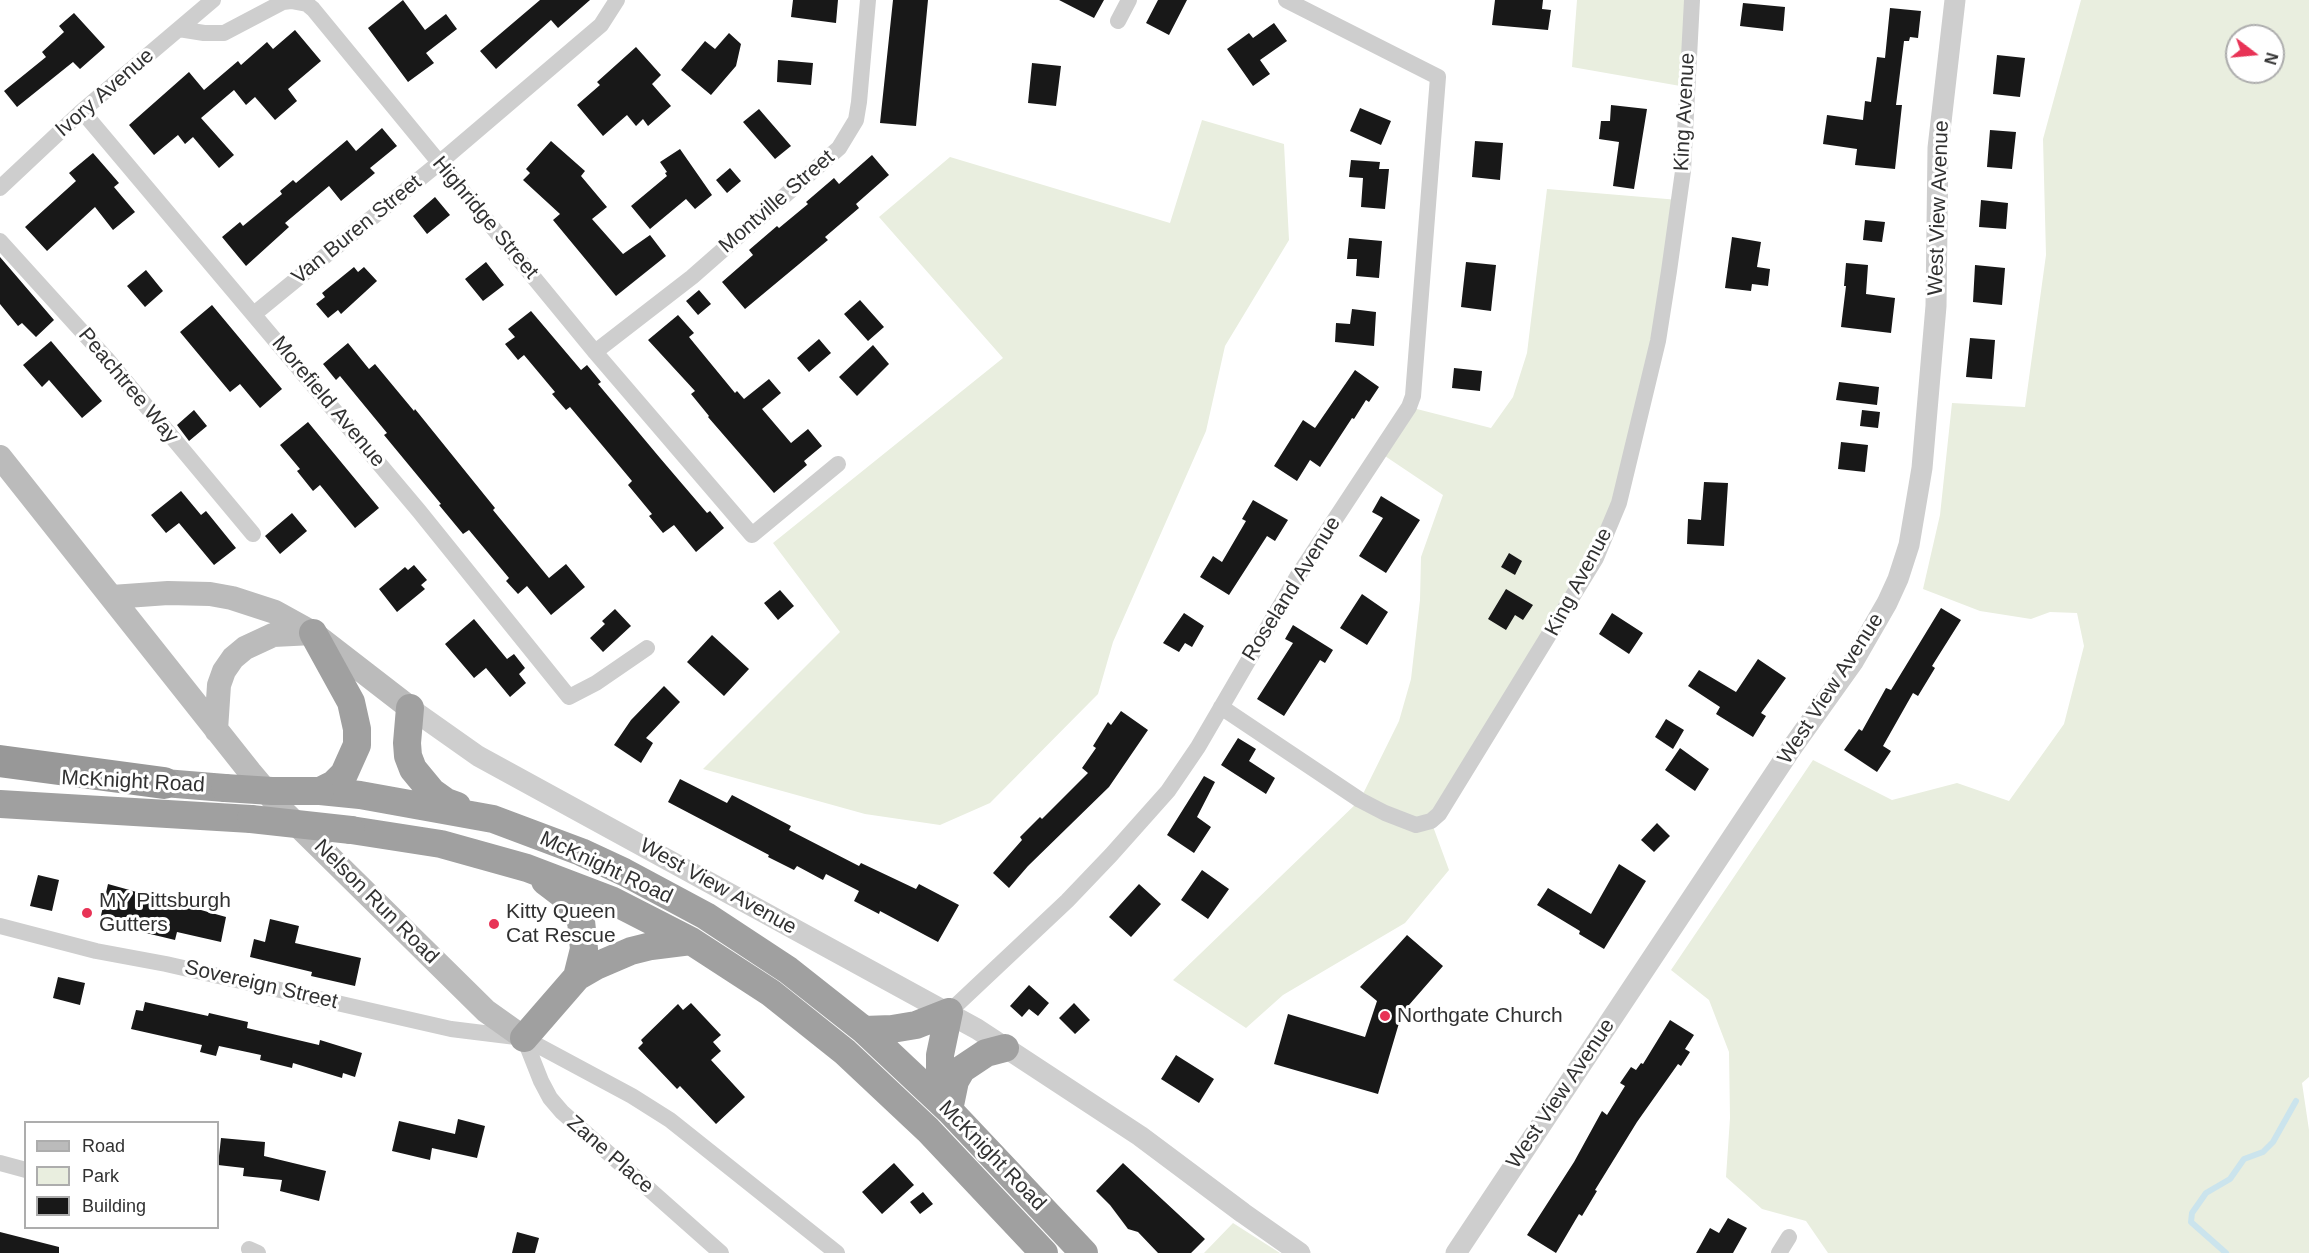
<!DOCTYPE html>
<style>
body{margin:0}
#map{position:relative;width:2309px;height:1253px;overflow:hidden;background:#fff;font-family:Helvetica,sans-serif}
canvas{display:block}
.legend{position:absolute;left:24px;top:1121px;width:195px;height:108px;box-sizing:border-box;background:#fff;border:2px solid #adadad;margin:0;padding:8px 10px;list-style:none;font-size:18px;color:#313131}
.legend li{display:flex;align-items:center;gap:12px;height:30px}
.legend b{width:30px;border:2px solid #adadad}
.north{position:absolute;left:2225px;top:24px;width:60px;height:60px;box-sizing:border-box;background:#fff;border:2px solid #adadad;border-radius:50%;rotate:106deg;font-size:16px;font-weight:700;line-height:24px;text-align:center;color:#313131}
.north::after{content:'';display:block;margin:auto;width:21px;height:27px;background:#e83356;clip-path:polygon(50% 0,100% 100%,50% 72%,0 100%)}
</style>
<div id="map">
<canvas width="2309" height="1253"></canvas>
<ul class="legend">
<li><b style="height:8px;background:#bbb"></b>Road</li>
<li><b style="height:16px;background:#e9eedf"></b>Park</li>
<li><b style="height:16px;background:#181818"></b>Building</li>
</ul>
<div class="north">N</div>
</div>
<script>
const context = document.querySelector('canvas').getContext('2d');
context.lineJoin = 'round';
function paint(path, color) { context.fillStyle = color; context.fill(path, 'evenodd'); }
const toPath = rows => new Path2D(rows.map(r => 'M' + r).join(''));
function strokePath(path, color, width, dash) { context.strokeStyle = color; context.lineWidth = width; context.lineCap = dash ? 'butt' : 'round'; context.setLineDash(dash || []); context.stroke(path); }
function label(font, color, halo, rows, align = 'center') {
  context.font = font + ' Helvetica,sans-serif'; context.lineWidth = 6; context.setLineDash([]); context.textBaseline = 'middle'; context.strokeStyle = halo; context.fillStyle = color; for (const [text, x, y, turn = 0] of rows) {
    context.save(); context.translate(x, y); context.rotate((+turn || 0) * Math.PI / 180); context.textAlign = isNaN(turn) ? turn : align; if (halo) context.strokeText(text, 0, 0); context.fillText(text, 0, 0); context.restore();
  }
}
paint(toPath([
 [1577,0,1692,0,1686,87,1572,67],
 [2081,0,2309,0,2309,1077,2302,1083,2309,1130,2309,1253,1828,1253,1806,1221,1762,1209,1726,1177,1730,1118,1729,1052,1709,1000,1671,970,1813,760,1892,800,1957,783,2009,801,2064,724,2084,646,2077,613,2050,612,2031,619,1980,611,1923,589,1940,515,1952,403,2025,407,2046,255,2043,139],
 [2237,36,2273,36,2273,72,2237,72],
 [1202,120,1284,144,1289,240,1225,346,1206,431,1113,642,1098,694,990,803,940,825,865,814,703,769,840,632,773,543,1003,358,879,217,950,157,1170,223],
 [1547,189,1679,200,1658,341,1596,558,1431,821,1449,870,1405,923,1283,995,1246,1028,1173,980,1360,800,1399,721,1411,679,1420,600,1421,557,1443,495,1379,452,1409,407,1491,428,1513,397,1527,353],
 [1233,1223,1280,1253,1204,1253]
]), '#e9eedf');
strokePath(toPath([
 [2226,1253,2191,1222,2192,1213,2206,1193,2230,1179,2244,1159,2263,1152,2273,1142,2296,1101]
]), '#cbe4ed', 6);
paint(toPath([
 [403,0,425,30,446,14,457,29,426,53,434,63,408,82,368,28],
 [540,0,590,0,558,28,551,20,496,69,480,51],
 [793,0,838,0,836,23,791,17],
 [893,0,928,0,916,126,880,123],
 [1059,0,1104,0,1094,18],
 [1158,0,1187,0,1169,35,1146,23],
 [1495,0,1543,0,1542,9,1551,10,1548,30,1492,25],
 [1743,3,1785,7,1783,31,1740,26],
 [1890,8,1921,11,1918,38,1910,37,1909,41,1904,41,1896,105,1902,105,1895,169,1855,165,1857,149,1823,144,1827,115,1863,120,1865,101,1871,102,1877,57,1885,58],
 [74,13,105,47,80,69,73,62,17,107,4,91,46,57,42,52,64,32,59,26],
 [1274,23,1287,41,1260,60,1270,74,1253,86,1227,49,1249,33,1253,38],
 [295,30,321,61,288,89,297,101,275,120,255,97,246,105,234,90,201,118,234,155,219,168,193,137,185,144,178,135,154,155,129,125,189,72,204,90,238,61,241,65,267,42,273,49],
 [729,33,741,44,736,66,711,95,681,70,705,41,715,49],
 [636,47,661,75,652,84,671,106,648,126,643,119,636,126,627,115,603,136,577,105,600,85,597,82],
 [1997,55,2025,58,2020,97,1993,94],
 [778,60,813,63,811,85,777,82],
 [1032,63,1061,66,1056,106,1028,103],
 [1611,105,1647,109,1634,189,1613,186,1619,142,1599,139,1601,121,1610,121],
 [1360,108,1391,121,1381,145,1350,131],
 [759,109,791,146,775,159,743,122],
 [382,128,397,146,370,168,375,173,341,201,329,186,285,223,289,227,246,266,222,237,240,222,243,226,282,194,280,191,293,180,296,183,347,140,356,151],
 [1990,130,2016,132,2012,169,1987,167],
 [551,141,585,171,581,176,607,207,592,219,623,254,650,235,666,256,616,296,553,220,560,214,523,180,530,173,526,169],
 [1475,141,1503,143,1500,180,1472,177],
 [680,149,712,195,695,209,686,199,650,229,631,206,667,176,665,173,667,172,660,162],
 [93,153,119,183,114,187,135,212,113,230,95,207,47,251,25,227,76,181,69,173],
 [872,155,889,175,856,204,859,208,825,237,828,240,745,309,722,282,753,255,749,250,777,226,779,228,808,204,806,202,834,178,839,184],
 [1351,160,1380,162,1379,169,1389,169,1385,209,1361,207,1363,178,1349,177],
 [730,168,741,181,727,193,716,180],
 [435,197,450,215,427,234,413,216],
 [1981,200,2008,203,2006,229,1979,227],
 [1865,220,1885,222,1882,242,1863,240],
 [1732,237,1761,242,1757,267,1770,269,1768,286,1752,284,1751,291,1725,288],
 [1349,238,1382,241,1379,278,1356,276,1357,259,1347,259],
 [0,257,54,320,36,337,22,323,18,326,0,304],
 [486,262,504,285,483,301,465,279],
 [1466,262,1496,265,1491,311,1461,307],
 [1846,263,1868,265,1866,294,1895,298,1891,333,1841,327,1846,286,1844,286],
 [1975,265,2005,268,2002,305,1973,302],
 [354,267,358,272,364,267,377,281,341,314,338,310,328,318,316,304,325,297,322,293],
 [146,270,163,291,145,307,127,286],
 [699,290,711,304,698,315,686,301],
 [860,300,884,327,868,341,844,314],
 [212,305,282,389,260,408,240,384,230,392,180,332],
 [1352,309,1376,312,1374,346,1335,342,1336,323,1350,324],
 [531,311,581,370,587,365,601,382,598,384,660,458,707,513,710,511,724,528,696,552,674,525,663,533,649,516,652,514,628,485,632,481,612,457,570,407,566,410,552,394,555,392,524,355,518,360,505,344,515,337,508,329],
 [678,315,694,333,689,337,735,393,737,391,744,399,769,379,781,393,762,409,791,443,808,429,822,446,804,461,807,465,774,493,708,417,709,416,691,394,695,391,648,340],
 [1970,338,1995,340,1992,379,1966,377],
 [819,339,831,353,809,372,797,358],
 [51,341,102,401,82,418,49,380,42,387,23,365],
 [348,343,369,369,375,364,414,411,415,409,495,508,493,510,549,578,566,564,585,587,551,615,527,586,518,594,506,581,509,578,469,530,463,534,439,505,441,504,384,435,387,433,340,376,336,380,323,364],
 [873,345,889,364,857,396,839,377],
 [1454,368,1482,371,1480,391,1452,388],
 [1355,370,1379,387,1369,402,1366,400,1354,419,1352,418,1320,467,1310,460,1297,481,1274,466,1303,420,1315,428],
 [1839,382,1879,387,1877,405,1836,400],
 [194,410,207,426,189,441,177,425],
 [1862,410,1880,412,1878,428,1860,426],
 [308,422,379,508,355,528,320,485,313,491,297,471,300,469,280,445],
 [1841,442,1868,445,1865,472,1838,469],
 [1704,482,1728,483,1724,546,1687,544,1688,519,1701,520],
 [181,491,201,515,206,511,236,548,214,565,179,523,166,533,151,515],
 [1381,496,1420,520,1386,573,1359,556,1383,518,1372,512],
 [1253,500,1288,520,1275,541,1267,536,1229,595,1200,577,1213,556,1222,562,1246,521,1242,519],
 [292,513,307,531,280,554,265,536],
 [1509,553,1522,561,1515,575,1501,567],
 [414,565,427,580,421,585,425,589,397,612,379,589,405,567,408,570],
 [1506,589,1533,605,1523,620,1515,615,1506,630,1488,619],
 [780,590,794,606,778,620,764,603],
 [1362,594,1388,612,1367,645,1340,628],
 [1941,608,1961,620,1932,666,1935,668,1918,696,1913,693,1883,746,1891,751,1877,772,1844,750,1859,729,1862,731,1886,688,1891,690],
 [615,609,631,626,603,652,590,638,605,624,602,621],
 [1184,613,1204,626,1192,647,1185,643,1179,652,1163,643],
 [1612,613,1643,633,1629,654,1599,634],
 [474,619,507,659,514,654,525,668,519,674,526,683,510,697,486,668,474,678,445,644],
 [1293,625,1333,650,1325,663,1320,660,1284,716,1257,699,1293,643,1285,639],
 [712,635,749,669,724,696,687,662],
 [1758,659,1786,678,1761,713,1766,716,1753,737,1716,714,1720,707,1688,686,1699,670,1736,692],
 [664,686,680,702,646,738,653,743,641,763,614,745,631,720],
 [1121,711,1148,730,1109,787,1028,866,1009,888,993,873,1022,840,1020,837,1040,817,1042,819,1088,773,1082,768,1096,748,1093,746,1108,722,1111,725],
 [1666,719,1684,730,1673,749,1655,737],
 [1238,738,1256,749,1249,761,1275,778,1266,794,1221,765],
 [1680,748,1709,769,1695,791,1665,770],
 [1204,776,1215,782,1197,817,1211,827,1194,853,1167,835],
 [680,779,727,803,732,795,791,826,789,830,859,866,861,863,916,889,919,884,959,905,938,942,880,911,879,914,854,901,859,891,826,874,823,880,797,866,794,870,768,857,769,855,668,802],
 [1657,823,1670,836,1654,852,1641,840],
 [1619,864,1646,881,1604,949,1579,934,1580,931,1537,905,1548,888,1591,914],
 [1202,870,1229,889,1208,919,1181,900],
 [38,875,59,880,52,911,30,906],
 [108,884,226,917,221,942,177,932,175,940,146,933,147,931,100,920],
 [1139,884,1161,904,1131,937,1109,917],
 [270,919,299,926,295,943,361,958,355,986,311,976,312,972,250,957,254,939,265,942],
 [1407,935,1443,966,1402,1013,1378,1094,1274,1064,1288,1014,1365,1037,1377,1001,1360,987],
 [58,977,85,983,80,1005,53,998],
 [1029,985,1049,1003,1038,1016,1029,1009,1022,1017,1010,1006],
 [145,1002,208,1016,209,1013,248,1022,247,1028,319,1045,320,1040,362,1053,355,1077,343,1073,342,1078,293,1063,292,1068,260,1060,261,1055,219,1046,216,1056,200,1052,202,1045,131,1029,136,1010,143,1011],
 [691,1003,721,1035,713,1042,721,1051,711,1060,745,1097,716,1124,680,1086,677,1089,638,1048,643,1043,641,1040,678,1004,683,1010],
 [1074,1003,1090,1020,1075,1034,1059,1018],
 [1670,1020,1694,1035,1685,1049,1690,1052,1681,1066,1678,1064,1637,1122,1595,1190,1597,1191,1582,1216,1579,1214,1556,1253,1527,1235,1574,1162,1602,1111,1607,1115,1625,1086,1620,1083,1631,1067,1636,1070,1641,1063,1643,1064],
 [1176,1055,1214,1079,1199,1103,1161,1079],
 [458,1119,485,1126,477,1158,432,1148,430,1160,392,1151,399,1121,455,1134],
 [221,1138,265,1142,264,1156,326,1171,319,1201,280,1191,282,1180,243,1176,244,1168,218,1165],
 [894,1163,914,1185,882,1214,862,1192],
 [1123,1163,1205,1239,1191,1253,1158,1253,1138,1232,1128,1229,1110,1205,1096,1191],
 [923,1192,933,1204,920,1214,910,1202],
 [1728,1218,1747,1228,1733,1253,1696,1253,1710,1228,1719,1233],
 [0,1232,59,1247,59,1253,0,1253],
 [517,1232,539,1238,535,1253,512,1253]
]), '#181818');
strokePath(toPath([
 [1118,21,1129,0],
 [179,29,204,33,224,33,283,2,291,1,307,4,313,9,595,352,752,535,838,464],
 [82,111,419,511,569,697,596,683,647,648],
 [0,188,82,111,213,0],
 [0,241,106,358,253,534],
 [254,314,439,163,601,25,617,0],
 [595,352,692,277,839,148,856,120,859,102,868,0],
 [1221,707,1360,800,1385,813,1416,825,1431,821,1439,814,1596,558,1619,503,1658,341,1669,271,1683,171,1692,0],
 [0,926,96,951,166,964,451,1029,524,1038,632,1096,670,1120,837,1253],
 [949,1012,1067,901,1111,855,1168,791,1198,747,1297,577,1409,407,1413,396,1438,77,1286,0],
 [524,1038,541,1081,550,1098,562,1112,721,1253],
 [0,1163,26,1170],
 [249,1249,258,1253],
 [1779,1253,1789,1237]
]), '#cecece', 16);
strokePath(toPath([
 [410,708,478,756,977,1029,1140,1136,1243,1213,1300,1253],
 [1456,1253,1791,749,1853,662,1887,603,1898,579,1909,545,1922,468,1936,306,1938,148,1955,0]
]), '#cecece', 21);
strokePath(toPath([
 [0,457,250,772,282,810,486,1011,524,1038],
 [112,597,168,593,210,594,232,598,275,612,313,633,410,708],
 [216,730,219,685,224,671,233,658,245,648,273,635,313,633]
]), '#bbb', 24);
strokePath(toPath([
 [313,633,351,702,357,729,357,745,344,774,334,784,320,791],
 [410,708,407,743,408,756,413,769,432,792,446,802,457,806],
 [164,783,225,788],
 [320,791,360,795,493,819,581,852,624,872,706,916,788,970,864,1030,949,1110,1084,1253],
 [0,804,251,819],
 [351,830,441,844,527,868,611,900,691,941,771,993,845,1052,928,1130,1044,1253],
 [545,881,566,897,581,921,584,949,577,977],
 [949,1012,940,1055,940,1072,941,1088,949,1110],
 [864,1030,892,1029,916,1025,949,1012],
 [524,1038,577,977,596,966,631,951,651,946,691,941],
 [949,1110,955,1081,962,1069,986,1053,1005,1048]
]), '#a0a0a0', 28);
strokePath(toPath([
 [0,761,164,783]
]), '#989898', 32);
strokePath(toPath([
 [225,788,272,791,320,791],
 [251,819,351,830]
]), '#a0a0a0', 28);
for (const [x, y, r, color] of [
 [87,913,6,"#e83356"],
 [494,924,6,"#e83356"],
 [1385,1016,6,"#e83356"]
]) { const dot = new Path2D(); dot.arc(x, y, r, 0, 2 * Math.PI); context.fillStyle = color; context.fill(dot); strokePath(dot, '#fff', 2); }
label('21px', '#313131', '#fff', [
 ["Ivory Avenue",105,93,-41],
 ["King Avenue",1685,112,-87],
 ["Montville Street",777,202,-41],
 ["West View Avenue",1939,208,-88],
 ["Highridge Street",485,218,50],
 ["Van Buren Street",357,230,-39],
 ["Peachtree Way",128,386,50],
 ["Morefield Avenue",328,402,50],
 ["King Avenue",1579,582,-62],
 ["Roseland Avenue",1292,589,-58],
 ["West View Avenue",1831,689,-57],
 ["McKnight Road",133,782,3],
 ["McKnight Road",606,868,25],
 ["West View Avenue",718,887,29],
 ["Nelson Run Road",376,902,45],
 ["Sovereign Street",261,985,13],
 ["West View Avenue",1561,1094,-56],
 ["Zane Place",610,1155,41],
 ["McKnight Road",992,1156,46]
]);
label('21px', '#313131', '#fff', [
 ["MY Pittsburgh",99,901],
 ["Gutters",99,925],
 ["Kitty Queen",506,912],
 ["Cat Rescue",506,936],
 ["Northgate Church",1397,1016]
], 'left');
</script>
